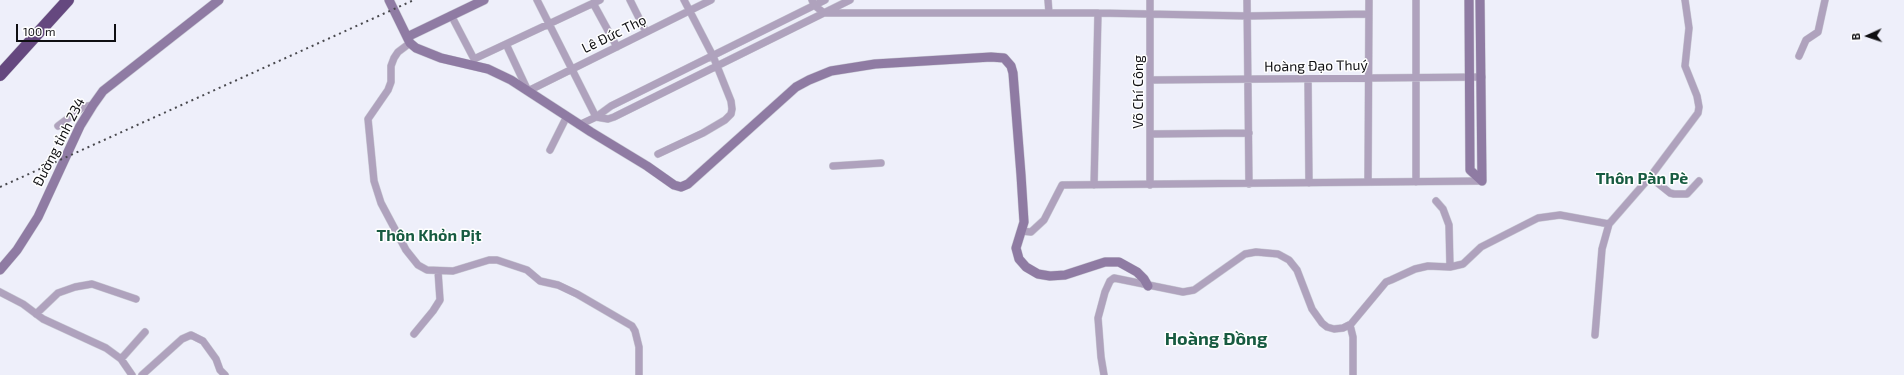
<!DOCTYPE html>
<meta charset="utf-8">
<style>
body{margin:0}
#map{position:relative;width:1904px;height:375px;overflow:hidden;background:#eeeffa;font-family:"Exo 2",sans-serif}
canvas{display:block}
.north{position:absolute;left:1848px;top:16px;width:40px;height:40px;-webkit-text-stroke:3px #fff;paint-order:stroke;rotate:267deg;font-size:11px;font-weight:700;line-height:16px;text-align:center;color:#0f0f12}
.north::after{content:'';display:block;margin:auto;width:14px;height:18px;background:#0f0f12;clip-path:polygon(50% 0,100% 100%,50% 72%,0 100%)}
.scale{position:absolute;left:16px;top:24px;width:100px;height:18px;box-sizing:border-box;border:2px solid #0f0f12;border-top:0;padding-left:5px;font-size:12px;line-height:14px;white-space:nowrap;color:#0f0f12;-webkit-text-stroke:3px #fff;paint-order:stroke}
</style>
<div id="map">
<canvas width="1904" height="375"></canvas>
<div class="north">B</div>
<div class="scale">100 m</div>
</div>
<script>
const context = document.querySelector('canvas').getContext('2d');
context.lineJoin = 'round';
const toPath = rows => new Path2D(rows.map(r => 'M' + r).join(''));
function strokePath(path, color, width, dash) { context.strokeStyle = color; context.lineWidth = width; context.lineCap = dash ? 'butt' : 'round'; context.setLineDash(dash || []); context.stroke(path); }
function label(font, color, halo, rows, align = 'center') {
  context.font = font + ' "Exo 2",sans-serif'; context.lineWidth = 3; context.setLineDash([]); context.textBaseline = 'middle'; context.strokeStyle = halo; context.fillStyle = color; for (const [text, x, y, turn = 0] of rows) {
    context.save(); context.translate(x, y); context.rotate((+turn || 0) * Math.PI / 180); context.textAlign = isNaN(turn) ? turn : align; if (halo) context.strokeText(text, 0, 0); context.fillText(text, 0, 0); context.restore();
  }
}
const street = toPath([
 [537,0,596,117],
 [630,0,646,32],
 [812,0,814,5,824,13,1098,13,1248,16,1369,14],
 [1048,0,1049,13],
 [1247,0,1249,184],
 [1416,0,1416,182],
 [593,3,617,47],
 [451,15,474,59,600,0],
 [410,43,398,52,394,58,391,66,391,82,388,90,368,119,374,181,381,203,406,250,418,265,427,270,453,271,489,260,497,260,527,270,540,281,558,285,577,294,632,326,635,331,639,347,639,375],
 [506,44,528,91,711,0],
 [1799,56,1806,40,1818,32,1825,0],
 [1308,79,1309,183],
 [1151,80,1482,77],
 [596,117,608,119,614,117,850,0],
 [579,125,596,117,611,106,825,0],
 [58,126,83,107,93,105],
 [1151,134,1249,133],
 [550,150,567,116],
 [658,154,703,133,725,120,731,114,732,109,731,101,713,56,684,0],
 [833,166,881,163],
 [1650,177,1670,193,1674,194,1687,194,1699,181],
 [1368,182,1369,0],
 [1094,185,1098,13],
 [1150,185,1150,0],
 [1436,201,1443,209,1449,225,1450,267],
 [1021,231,1031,232,1044,220,1062,185,1482,181],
 [0,292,23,304,43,319,106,348,121,359,132,375],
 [36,314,58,293,75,287,92,284,136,299],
 [1350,325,1353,337,1353,375],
 [414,334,433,311,440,300,438,271],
 [1595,335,1602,249,1609,224,1650,177,1698,113,1699,107,1697,96,1685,66,1689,28,1685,0],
 [121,359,145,332],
 [142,375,182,339,191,335,203,341,216,359,220,370,225,375],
 [1104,375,1101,357,1098,318,1105,292,1110,281,1114,278,1183,292,1194,290,1245,254,1256,252,1278,254,1289,260,1297,270,1312,309,1322,323,1327,327,1334,329,1343,328,1351,324,1386,282,1391,280,1415,269,1428,266,1450,267,1463,264,1481,247,1538,218,1560,215,1609,224]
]);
const secondary = toPath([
 [389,0,410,43,416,48,441,58,488,69,511,80,591,132,647,166,674,185,681,187,688,184,796,87,809,80,831,71,875,64,991,57,1004,58,1011,66,1013,73,1021,175,1024,222,1016,248,1019,259,1026,267,1038,274,1050,276,1065,275,1105,262,1119,262,1137,272,1144,279,1148,286],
 [1469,0,1470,170,1482,181],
 [1480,0,1482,181],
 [407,37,484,0],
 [0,270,17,250,38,217,80,126,93,105,103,91,219,0]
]);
const highway = toPath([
 [0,75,68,0]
]);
strokePath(street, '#cacbd5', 8);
strokePath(secondary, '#cacbd5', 10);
strokePath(highway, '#cacbd5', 13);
strokePath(street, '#afa2bd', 7);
strokePath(secondary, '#8f7ba3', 9);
strokePath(highway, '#65487f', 12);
strokePath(toPath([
 [0,187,414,0]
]), '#49494e', 2, [2, 4]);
label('14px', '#0f0f12', '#fff', [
 ["Lê Đức Thọ",614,34,-26],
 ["Hoàng Đạo Thuý",1316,66,-1],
 ["Võ Chí Công",1138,92,-90],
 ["Đường tỉnh 234",59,142,-63]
]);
label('bold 16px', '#175b41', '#fff', [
 ["Thôn Pàn Pè",1642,179],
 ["Thôn Khỏn Pịt",429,236]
]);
label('bold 18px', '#175b41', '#fff', [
 ["Hoàng Đồng",1216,339]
]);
</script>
